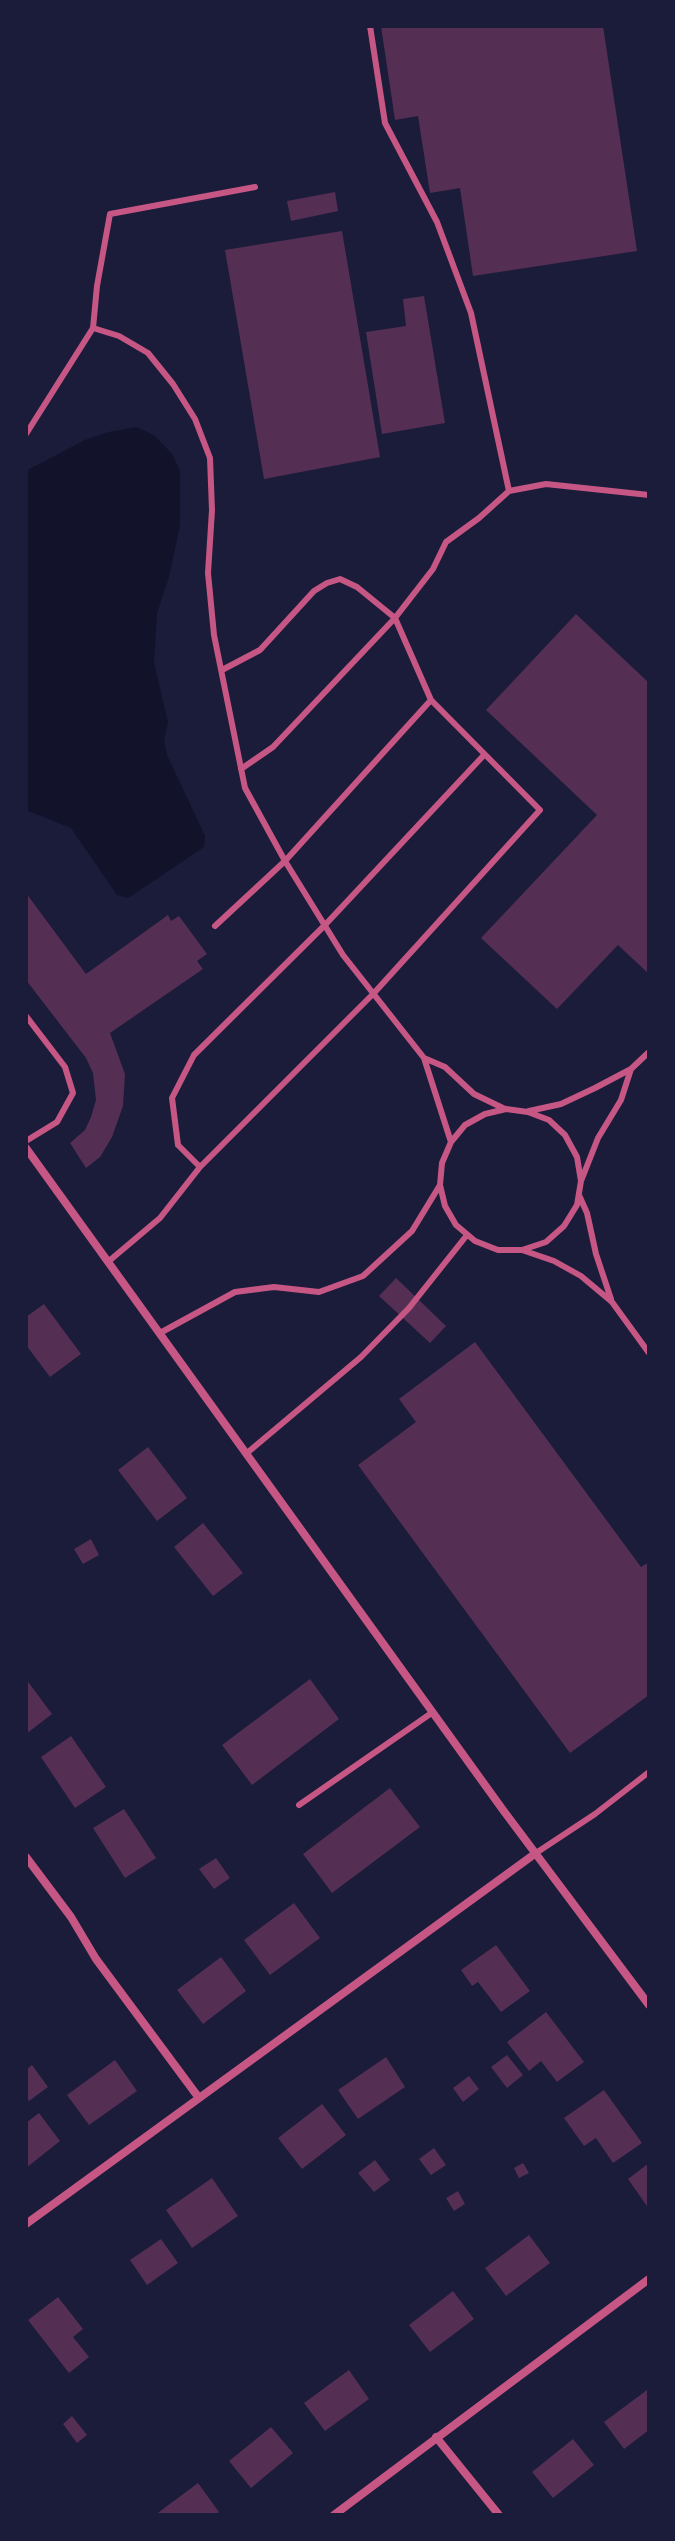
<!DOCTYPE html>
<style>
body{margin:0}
#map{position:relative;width:675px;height:2541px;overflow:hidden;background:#1b1b3a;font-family:Karla,sans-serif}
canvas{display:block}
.frame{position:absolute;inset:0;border:28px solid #1b1b3a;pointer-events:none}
</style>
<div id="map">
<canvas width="675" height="2541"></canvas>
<div class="frame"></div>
</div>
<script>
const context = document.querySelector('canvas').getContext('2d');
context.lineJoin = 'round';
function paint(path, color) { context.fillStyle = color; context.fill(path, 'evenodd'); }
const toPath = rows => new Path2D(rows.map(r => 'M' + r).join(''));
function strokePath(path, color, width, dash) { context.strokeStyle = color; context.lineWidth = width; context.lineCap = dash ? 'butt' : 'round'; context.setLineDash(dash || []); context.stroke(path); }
paint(toPath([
 [137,427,155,436,172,454,180,471,180,525,169,577,157,613,154,663,168,722,164,741,167,755,205,836,204,847,128,898,117,895,71,828,26,810,26,471,85,440,109,432]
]), '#12122b');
paint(toPath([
 [381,26,603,26,637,251,473,276,460,188,430,193,418,116,395,120],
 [335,192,338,211,291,221,287,201],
 [342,231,380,457,264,479,225,250],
 [424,296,445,423,382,434,366,332,406,326,403,299],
 [576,614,649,683,649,974,618,945,557,1009,481,938,597,815,486,710],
 [26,893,86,974,168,915,171,921,179,916,207,954,197,961,203,969,110,1033,125,1074,123,1106,112,1137,100,1157,86,1168,70,1143,85,1130,91,1117,96,1100,93,1073,86,1058,26,980],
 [396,1278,446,1326,430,1343,379,1296],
 [44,1304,81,1354,50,1377,26,1345,26,1317],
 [475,1342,641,1567,649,1562,649,1695,570,1753,358,1465,416,1422,399,1399],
 [148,1447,187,1498,157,1521,118,1470],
 [203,1523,243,1573,213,1596,174,1547],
 [91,1539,99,1555,83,1564,74,1549],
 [26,1679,52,1714,26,1734],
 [310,1679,339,1719,252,1785,222,1745],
 [71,1736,106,1787,75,1808,41,1757],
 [390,1788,420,1827,332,1893,303,1854],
 [124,1809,156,1858,125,1878,93,1828],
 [216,1858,230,1878,214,1889,199,1869],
 [294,1903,320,1938,270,1975,244,1940],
 [496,1945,530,1991,501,2012,478,1982,472,1986,461,1970],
 [221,1957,246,1991,203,2024,177,1990],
 [546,2012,584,2062,557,2082,541,2061,529,2071,507,2042],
 [507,2055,523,2075,507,2088,491,2067],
 [386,2057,405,2087,358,2119,338,2090],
 [115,2060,137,2091,89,2125,67,2095],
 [32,2065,48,2087,29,2101,26,2097,26,2070],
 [469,2076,479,2089,463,2102,453,2088],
 [604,2090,642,2143,613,2163,596,2138,584,2146,564,2118],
 [322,2104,346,2135,302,2169,278,2138],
 [39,2113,60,2141,26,2168,26,2123],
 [434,2148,446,2165,431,2175,419,2159],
 [375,2160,390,2180,374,2192,358,2173],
 [523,2163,529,2173,519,2178,514,2168],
 [649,2163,649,2209,628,2179],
 [212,2178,238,2216,192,2248,166,2210],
 [458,2191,465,2204,454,2211,446,2198],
 [529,2235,550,2263,506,2296,485,2268],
 [161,2239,178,2263,147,2285,130,2260],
 [453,2291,474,2319,430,2352,409,2325],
 [58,2297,83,2329,73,2337,89,2357,69,2373,28,2320],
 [349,2370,369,2399,325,2431,304,2403],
 [647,2390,649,2430,624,2449,604,2422],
 [72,2416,87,2435,77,2443,63,2424],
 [271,2427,293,2453,251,2488,229,2461],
 [573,2439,594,2465,553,2498,532,2472],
 [198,2483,219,2512,215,2515,155,2515]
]), '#542f53');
strokePath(toPath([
 [370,26,385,123,437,222,471,313,509,491],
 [93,328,119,336,148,353,173,384,195,419,210,458,212,510,208,573,214,635,245,788,285,861,343,955,424,1058,451,1142],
 [26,434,93,328,97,286,110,214,255,187],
 [241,769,273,747,395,618,433,569,446,542,479,518,509,491,546,484,649,495],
 [215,926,285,861,431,700],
 [26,1016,65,1067,73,1093,57,1122,26,1141],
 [424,1058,445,1067,474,1094,505,1109],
 [529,1111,561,1104,595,1088,631,1069,649,1052],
 [200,1167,178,1145,172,1098,194,1055,325,925,484,755],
 [581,1181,577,1157,565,1135,549,1120,528,1112,506,1109,485,1114,465,1125,451,1142,442,1163,440,1185,445,1206,456,1225,475,1241,498,1250,522,1250,546,1242,564,1226,577,1205,581,1181,598,1138,621,1100,631,1069],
 [579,1195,587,1213,596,1254,611,1299],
 [522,1250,554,1261,581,1276,612,1302,649,1353],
 [109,1261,160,1218,200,1167,374,993,540,810,431,700,395,618,357,587,340,579,327,583,314,591,260,650,222,670],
 [160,1333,235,1292,274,1287,319,1292,363,1276,412,1231,440,1185],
 [247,1453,361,1357,409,1308,467,1235],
 [299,1805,433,1712],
 [536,1853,595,1814,649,1772]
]), '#c65784', 6);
strokePath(toPath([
 [26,1148,503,1810,649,2005],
 [26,1857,71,1917,96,1959,199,2098],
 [26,2224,536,1853],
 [436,2437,499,2515],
 [334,2515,649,2279]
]), '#c65784', 8);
</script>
